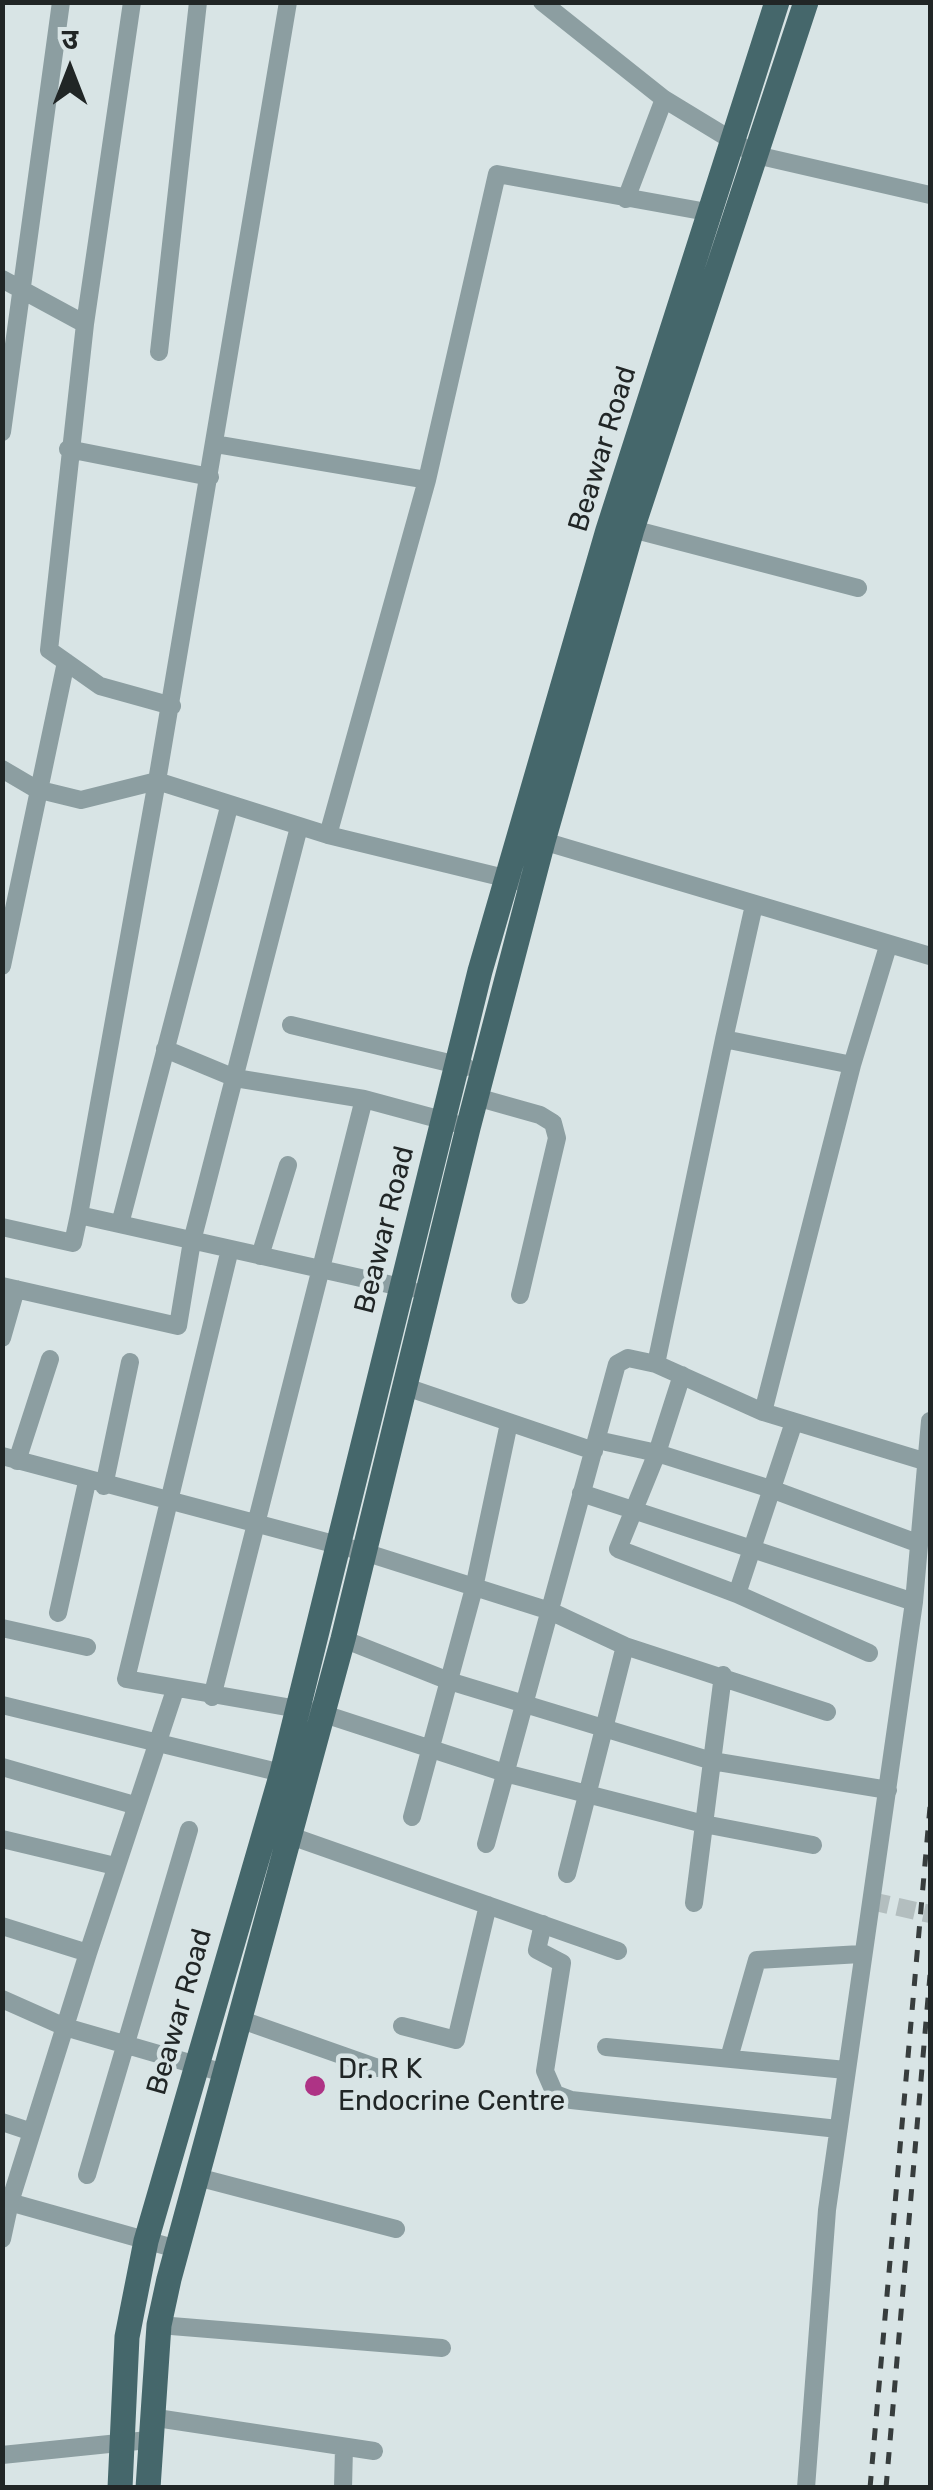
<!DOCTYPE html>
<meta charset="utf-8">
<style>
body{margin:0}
#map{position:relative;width:933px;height:2490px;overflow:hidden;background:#d8e4e5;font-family:Rubik,"Noto Sans Devanagari",sans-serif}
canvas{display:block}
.frame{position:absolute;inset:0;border:5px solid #212626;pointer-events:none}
.north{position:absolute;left:20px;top:20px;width:100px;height:100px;-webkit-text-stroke:8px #d8e4e5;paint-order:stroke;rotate:0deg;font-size:28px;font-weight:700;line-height:40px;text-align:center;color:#212626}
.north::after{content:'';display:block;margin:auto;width:35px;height:45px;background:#212626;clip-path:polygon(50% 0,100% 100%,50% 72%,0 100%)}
</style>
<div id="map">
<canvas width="933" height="2490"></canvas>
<div class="frame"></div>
<div class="north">उ</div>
</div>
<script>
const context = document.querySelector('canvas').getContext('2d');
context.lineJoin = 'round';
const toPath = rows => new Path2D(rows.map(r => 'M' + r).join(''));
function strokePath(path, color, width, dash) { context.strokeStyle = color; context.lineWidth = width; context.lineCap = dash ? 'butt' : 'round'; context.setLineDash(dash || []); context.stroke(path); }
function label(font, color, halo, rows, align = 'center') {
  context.font = font + ' Rubik,sans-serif'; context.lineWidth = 9; context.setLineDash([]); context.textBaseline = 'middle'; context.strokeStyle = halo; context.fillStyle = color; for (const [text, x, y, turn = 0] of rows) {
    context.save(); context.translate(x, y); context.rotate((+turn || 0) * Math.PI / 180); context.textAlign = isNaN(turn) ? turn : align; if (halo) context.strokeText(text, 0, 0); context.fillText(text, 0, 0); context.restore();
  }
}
strokePath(toPath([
 [871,1901,930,1914]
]), '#b3bebf', 18, [18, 9]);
strokePath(toPath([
 [288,2,157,781,328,835,517,881],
 [542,2,664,99,756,155,930,195],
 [626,199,664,99],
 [2,279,85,324,49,650,100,686,172,706],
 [85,324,132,2],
 [159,352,198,2],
 [2,432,61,2],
 [215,444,427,480],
 [68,449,210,477],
 [632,529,858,588],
 [2,769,36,789,81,800,157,781,79,1215],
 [328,835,427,480,497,174,707,212],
 [543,841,930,956],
 [2,966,66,662],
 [291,1025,466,1067],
 [724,1039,754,905],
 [165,1049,235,1078,364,1099,453,1123],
 [476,1097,540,1115,553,1123,557,1138,520,1295],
 [120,1224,229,807],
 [2,1227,73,1243,79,1215,410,1289],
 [230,1249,126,1679,321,1713,505,1773,704,1824,813,1845],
 [260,1256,288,1165],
 [2,1286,178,1326,192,1241,299,827],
 [2,1338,16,1289],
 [656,1364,724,1039,852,1065],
 [682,1375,657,1453,618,1549,737,1594,869,1653],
 [406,1387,594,1451],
 [763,1412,852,1065,888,946],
 [597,1440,657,1453,771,1489,917,1543],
 [2,1456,364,1552,550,1611,625,1646,827,1712],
 [17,1461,50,1359],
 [104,1486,130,1362],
 [581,1493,914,1602],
 [737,1594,794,1422],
 [58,1613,87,1482],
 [2,1628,87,1647],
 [343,1639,449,1681,712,1761,888,1790],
 [212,1697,364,1099],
 [2,1705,290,1775],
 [2,1767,134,1805],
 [412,1817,474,1588,509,1423],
 [288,1835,618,1951],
 [2,1839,115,1866],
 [486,1844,617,1364,628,1358,656,1364,763,1412,927,1462],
 [567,1874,625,1646],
 [694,1903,723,1675],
 [543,1924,537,1950,562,1963,545,2071,555,2094,571,2100,838,2129],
 [2,1926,88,1953],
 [2,1999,65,2027,224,2073],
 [239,2019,378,2068],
 [402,2026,456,2040,488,1905],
 [606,2047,846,2070],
 [729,2058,757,1960,861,1954],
 [2,2122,32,2132],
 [87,2175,189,1830],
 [197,2177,396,2229],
 [2,2200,177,2249],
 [2,2239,10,2202,88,1953,175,1690],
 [159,2325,442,2348],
 [150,2417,374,2451],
 [2,2455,148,2440],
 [343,2488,344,2448],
 [806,2488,827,2210,914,1602,930,1421]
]), '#8c9ea1', 18);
strokePath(toPath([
 [120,2488,127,2337,146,2241,282,1773,480,971,608,530,777,2],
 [148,2488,159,2325,169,2279,343,1639,468,1128,543,841,632,529,806,2]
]), '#45676b', 25);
strokePath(toPath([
 [870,2488,930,1807],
 [886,2488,930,1975]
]), '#373d3d', 5, [12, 12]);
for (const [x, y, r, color] of [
 [315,2086,12,"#ae3385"]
]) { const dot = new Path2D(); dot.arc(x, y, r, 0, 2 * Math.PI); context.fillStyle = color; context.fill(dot); strokePath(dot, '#d8e4e5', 4); }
label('28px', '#212626', '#d8e4e5', [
 ["Beawar Road",603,449,-73],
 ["Beawar Road",385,1230,-76],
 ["Beawar Road",180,2012,-74]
]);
label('28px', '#212626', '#d8e4e5', [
 ["Dr. R K",338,2070],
 ["Endocrine Centre",338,2102]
], 'left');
</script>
